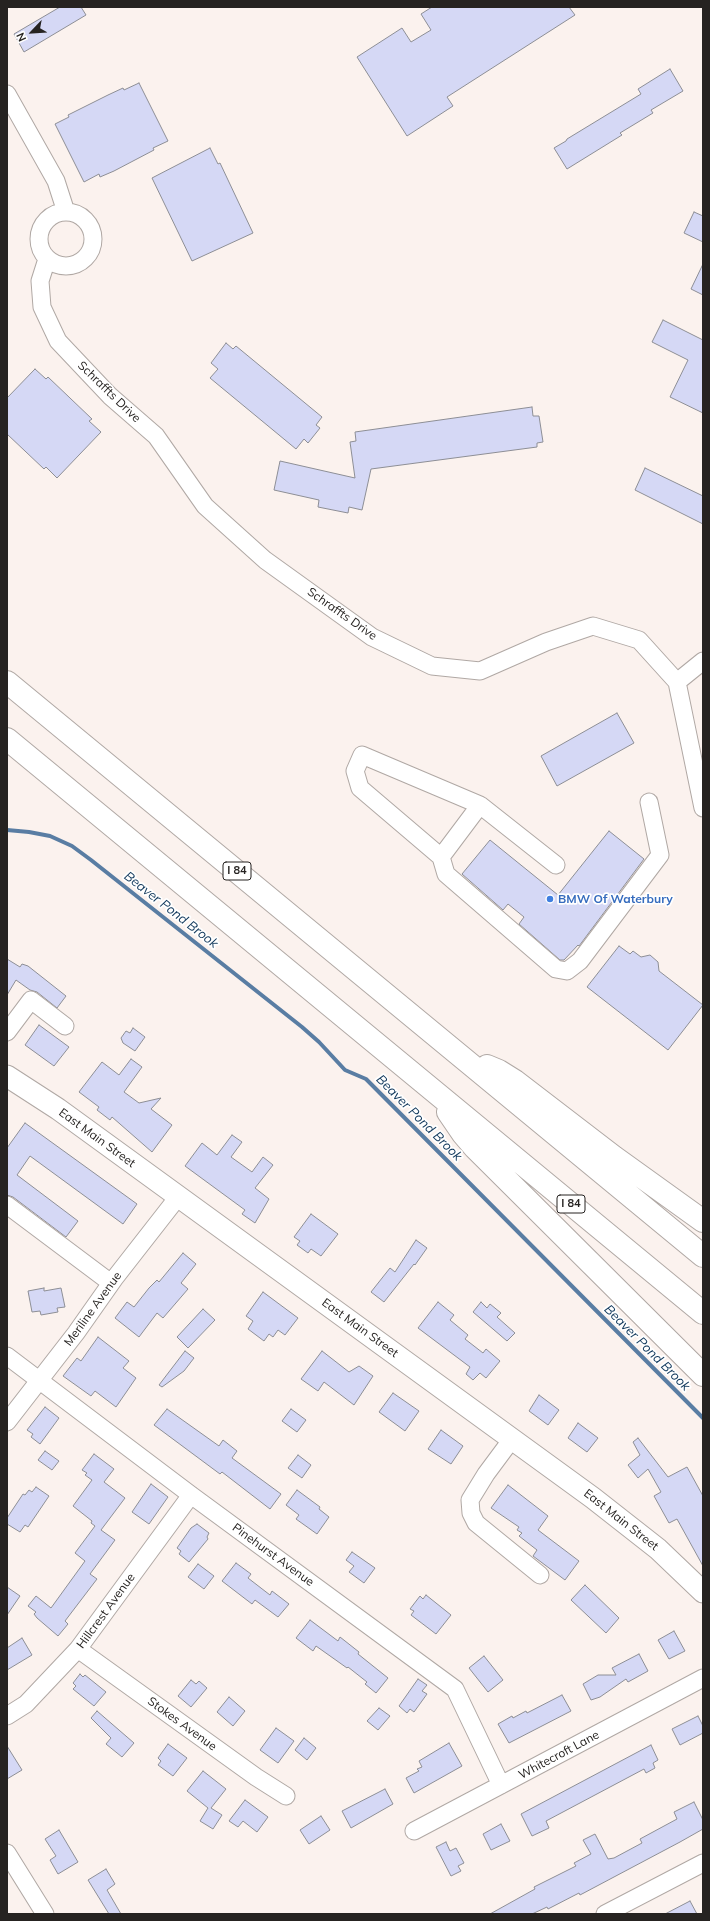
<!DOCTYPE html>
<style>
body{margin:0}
#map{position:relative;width:710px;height:1921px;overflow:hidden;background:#fbf2ee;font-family:Mulish,sans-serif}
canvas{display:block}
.frame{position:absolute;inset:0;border:8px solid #262321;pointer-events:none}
.north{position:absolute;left:12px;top:12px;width:40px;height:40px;-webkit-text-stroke:3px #fff;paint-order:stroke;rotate:245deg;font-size:11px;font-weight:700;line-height:16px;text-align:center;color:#262321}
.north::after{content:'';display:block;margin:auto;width:14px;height:18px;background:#262321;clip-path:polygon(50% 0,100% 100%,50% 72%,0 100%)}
</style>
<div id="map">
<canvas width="710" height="1921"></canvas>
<div class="frame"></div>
<div class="north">N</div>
</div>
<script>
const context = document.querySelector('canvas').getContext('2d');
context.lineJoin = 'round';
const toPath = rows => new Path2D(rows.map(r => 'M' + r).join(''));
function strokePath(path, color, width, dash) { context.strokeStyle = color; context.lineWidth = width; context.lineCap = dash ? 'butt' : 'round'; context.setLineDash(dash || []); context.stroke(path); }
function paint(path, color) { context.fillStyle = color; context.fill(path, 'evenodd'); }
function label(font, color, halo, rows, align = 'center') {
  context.font = font + ' Mulish,sans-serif'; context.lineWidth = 3.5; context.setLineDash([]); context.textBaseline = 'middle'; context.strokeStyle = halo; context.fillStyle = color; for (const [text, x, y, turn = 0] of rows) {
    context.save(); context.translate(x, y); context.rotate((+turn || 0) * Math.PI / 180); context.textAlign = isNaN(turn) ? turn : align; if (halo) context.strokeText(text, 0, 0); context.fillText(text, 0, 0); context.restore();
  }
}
strokePath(toPath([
 [7,830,29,832,50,836,72,846,91,860,302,1027,319,1042,345,1070,366,1079,703,1418]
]), '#597da3', 4);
const building = toPath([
 [60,7,81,7,86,15,24,52,14,34,60,7],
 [432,7,569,7,575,15,447,97,453,106,407,136,357,57,402,28,411,42,431,30,421,14,432,7],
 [670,69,683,91,651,110,653,113,620,133,622,135,567,169,554,148,566,141,567,139,641,94,638,89,670,69],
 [139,83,168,141,153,148,154,150,114,171,100,177,99,174,84,182,55,124,69,117,68,115,108,95,123,88,124,90,139,83],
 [210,148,218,164,220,163,253,233,192,261,152,178,210,148],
 [694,212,703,216,703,242,684,233,694,212],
 [703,264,703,295,691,289,703,264],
 [663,320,703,340,703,413,670,397,688,360,652,342,663,320],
 [226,343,233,349,236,346,322,417,316,425,320,428,308,443,304,439,296,449,210,378,218,369,211,363,226,343],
 [35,369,46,379,48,377,92,419,89,421,101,432,57,478,46,467,44,469,7,434,7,398,35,369],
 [532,407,533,416,539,416,543,442,537,443,537,447,371,469,362,510,349,507,348,513,318,507,319,500,274,490,280,461,355,478,350,442,356,441,355,432,532,407],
 [645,468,703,496,703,524,635,490,645,468],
 [617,713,634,743,557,786,541,756,617,713],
 [609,831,644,859,579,946,578,945,564,960,560,960,519,924,524,917,508,904,503,910,462,874,490,840,558,895,609,831],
 [619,946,630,954,633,951,641,957,650,955,658,962,659,971,703,1005,668,1050,587,987,619,946],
 [7,959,20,967,22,964,28,966,66,996,57,1008,37,992,30,990,16,980,7,995,7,959],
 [39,1025,69,1047,54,1066,25,1045,39,1025],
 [133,1028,145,1037,135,1051,123,1043,121,1038,126,1031,130,1033,133,1028],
 [131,1059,142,1067,124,1092,139,1103,161,1098,151,1109,172,1125,152,1152,112,1117,110,1120,97,1110,99,1107,79,1092,102,1062,119,1075,131,1059],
 [25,1123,137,1204,123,1224,30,1156,17,1175,78,1221,66,1237,13,1197,7,1195,7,1148,25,1123],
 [232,1135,242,1142,231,1157,252,1172,263,1157,273,1165,255,1188,269,1199,255,1223,242,1214,245,1210,185,1166,202,1143,217,1155,232,1135],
 [311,1214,338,1234,321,1256,311,1249,308,1253,297,1245,300,1241,294,1237,311,1214],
 [416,1240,427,1248,415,1265,414,1264,384,1302,371,1292,390,1268,395,1272,416,1240],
 [183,1253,196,1264,181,1283,188,1289,163,1318,157,1313,139,1337,115,1318,127,1302,134,1307,149,1288,157,1280,159,1282,183,1253],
 [44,1288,44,1291,61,1288,65,1307,57,1308,58,1312,41,1315,40,1311,32,1312,28,1291,44,1288],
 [263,1292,298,1318,285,1335,278,1330,273,1337,269,1334,264,1341,248,1329,253,1321,246,1316,263,1292],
 [438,1302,454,1315,450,1320,468,1335,465,1339,483,1353,486,1349,500,1361,486,1378,480,1373,473,1380,466,1374,470,1367,418,1328,438,1302],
 [481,1302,487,1308,490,1304,501,1313,497,1317,515,1333,507,1341,473,1312,481,1302],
 [203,1309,215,1320,188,1348,177,1337,203,1309],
 [98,1337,129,1361,123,1368,136,1378,116,1407,95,1391,91,1396,63,1376,77,1358,81,1361,98,1337],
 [185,1351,194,1358,184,1371,162,1387,159,1385,185,1351],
 [322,1351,349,1372,359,1366,373,1376,354,1405,324,1382,318,1391,301,1379,322,1351],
 [393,1393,419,1411,405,1431,379,1412,393,1393],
 [539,1395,559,1410,548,1425,529,1411,539,1395],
 [45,1407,59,1418,40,1444,31,1437,33,1434,27,1430,45,1407],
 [167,1409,219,1446,223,1440,237,1451,232,1458,281,1494,270,1509,222,1472,220,1474,154,1425,167,1409],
 [291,1409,306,1420,297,1432,282,1421,291,1409],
 [578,1423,598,1438,587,1452,568,1438,578,1423],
 [441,1430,463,1446,451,1464,428,1449,441,1430],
 [638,1438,668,1477,687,1467,703,1496,703,1566,677,1519,669,1523,654,1496,661,1492,648,1469,638,1478,628,1465,640,1455,633,1442,638,1438],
 [45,1451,59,1461,52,1470,38,1460,45,1451],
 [94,1454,114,1469,104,1482,125,1498,101,1530,115,1540,90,1574,97,1579,65,1621,68,1624,58,1636,37,1618,34,1614,36,1612,28,1606,36,1596,51,1608,85,1561,75,1553,95,1526,91,1523,92,1521,73,1506,92,1480,85,1475,87,1473,82,1470,94,1454],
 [298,1455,311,1465,302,1478,288,1468,298,1455],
 [151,1484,168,1497,149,1524,132,1512,151,1484],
 [508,1485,548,1516,538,1530,579,1561,565,1580,533,1556,537,1550,519,1536,522,1533,517,1530,519,1527,491,1508,508,1485],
 [36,1487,49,1496,28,1527,25,1525,20,1532,7,1524,7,1518,23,1494,25,1495,29,1490,32,1492,36,1487],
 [297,1490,320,1507,319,1509,329,1517,317,1534,296,1519,299,1515,286,1505,297,1490],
 [197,1524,209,1533,207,1537,208,1539,189,1562,179,1554,181,1551,177,1548,191,1528,197,1524],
 [352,1552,375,1568,364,1583,349,1572,354,1566,346,1560,352,1552],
 [236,1563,251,1574,248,1578,270,1595,272,1591,289,1604,278,1617,255,1600,252,1604,222,1581,236,1563],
 [198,1564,214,1576,204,1589,188,1577,198,1564],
 [585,1585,619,1618,606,1633,571,1600,585,1585],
 [7,1587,20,1596,7,1615,7,1587],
 [426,1595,451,1615,436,1634,411,1615,414,1611,410,1609,420,1596,423,1599,426,1595],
 [310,1620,338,1641,340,1637,359,1652,358,1654,388,1678,376,1693,365,1684,367,1682,348,1667,347,1668,316,1646,313,1651,296,1638,310,1620],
 [674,1631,685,1651,669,1659,658,1640,674,1631],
 [22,1638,32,1655,7,1670,7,1648,22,1638],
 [639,1654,648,1671,628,1682,626,1679,600,1697,591,1700,583,1684,598,1675,616,1675,612,1668,639,1654],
 [484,1656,503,1680,488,1692,469,1668,484,1656],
 [80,1674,83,1677,85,1675,106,1692,94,1706,73,1689,76,1686,73,1683,80,1674],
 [418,1679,427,1685,422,1691,427,1694,414,1712,410,1709,407,1713,399,1706,418,1679],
 [191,1680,196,1684,199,1681,207,1688,191,1707,178,1696,191,1680],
 [562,1695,571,1711,509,1743,498,1724,512,1716,513,1718,526,1711,527,1713,562,1695],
 [229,1697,245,1711,233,1726,217,1712,229,1697],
 [379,1708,390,1716,378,1730,367,1721,379,1708],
 [97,1711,134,1743,122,1757,106,1744,111,1738,91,1718,97,1711],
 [698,1716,703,1726,703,1733,680,1745,672,1729,698,1716],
 [276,1728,294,1741,278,1763,260,1750,276,1728],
 [304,1738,316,1748,307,1760,295,1750,304,1738],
 [449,1743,462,1766,414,1793,406,1778,419,1771,417,1769,422,1767,419,1761,449,1743],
 [168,1744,187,1758,173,1776,158,1765,161,1761,158,1758,168,1744],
 [651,1745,658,1760,653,1763,655,1768,646,1773,644,1769,546,1821,549,1828,532,1836,521,1814,651,1745],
 [7,1746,22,1770,7,1779,7,1746],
 [203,1771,226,1789,211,1808,222,1815,213,1829,200,1821,208,1808,187,1791,203,1771],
 [385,1789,393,1804,351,1828,342,1811,385,1789],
 [245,1800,268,1817,257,1832,243,1821,238,1827,229,1821,245,1800],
 [694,1802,703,1820,703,1829,680,1842,580,1895,579,1893,548,1909,547,1907,532,1914,490,1914,535,1889,534,1887,576,1866,574,1863,591,1854,583,1840,595,1834,608,1859,614,1858,642,1843,640,1839,677,1819,674,1812,694,1802],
 [321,1816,330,1830,309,1844,300,1830,321,1816],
 [501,1824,510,1841,491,1850,483,1834,501,1824],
 [59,1830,78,1862,58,1874,50,1860,56,1856,45,1839,59,1830],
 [446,1842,450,1851,456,1848,464,1863,458,1866,461,1871,451,1876,436,1847,446,1842],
 [106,1869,115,1884,107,1890,121,1914,109,1914,88,1880,106,1869],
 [690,1901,697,1914,665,1914,690,1901]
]);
paint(building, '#d5d8f5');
strokePath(building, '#8d8e95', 1);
const minor = toPath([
 [7,94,56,181,66,212],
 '39 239a27 27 0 1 1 54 0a27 27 0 1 1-54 0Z',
 [47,259,40,281,42,307,58,341,110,396,156,436,205,506,265,560,372,637,432,666,480,671,546,642,593,626,639,640,677,682,703,808],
 [677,682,703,661],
 [480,805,362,755,355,771,360,788,441,857,480,805,556,865],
 [441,857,446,874,556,969,567,971,580,961,660,855,649,802],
 [7,1032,31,1000,65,1026],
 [7,1205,111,1283],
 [7,1356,191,1495,455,1689,501,1785],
 [7,1422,76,1333,114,1279,178,1197],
 [512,1439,486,1474,470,1500,471,1513,476,1523,540,1575],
 [78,1649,256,1777,286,1796],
 [7,1716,26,1704,78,1649,191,1495],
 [414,1831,703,1678],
 [7,1853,45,1914],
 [605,1914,703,1863]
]);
const major = toPath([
 [7,1076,58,1109,593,1498,658,1549,703,1592]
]);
const highway = toPath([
 [7,682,703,1256],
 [7,739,703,1313],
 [487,1066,499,1071,515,1081,614,1157,703,1221],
 [448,1112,463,1134,475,1148,703,1375]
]);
strokePath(minor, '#b0a8a4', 19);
strokePath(major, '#b0a8a4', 23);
strokePath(highway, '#b0a8a4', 24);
strokePath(minor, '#fff', 17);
strokePath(major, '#fff', 21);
strokePath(highway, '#fff', 22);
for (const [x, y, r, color] of [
 [550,899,4,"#3f7fe0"]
]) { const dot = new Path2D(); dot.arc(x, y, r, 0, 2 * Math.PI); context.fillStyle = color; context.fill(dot); strokePath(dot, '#fff', 1.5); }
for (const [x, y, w] of [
 [237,871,28],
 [571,1204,28]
]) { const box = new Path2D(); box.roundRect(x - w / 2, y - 9, w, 18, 3); context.fillStyle = '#fff'; context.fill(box); strokePath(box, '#262321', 1); }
label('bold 11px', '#262321', null, [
 ["I 84",237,871],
 ["I 84",571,1204]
]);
label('12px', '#262321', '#fff', [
 ["Schraffts Drive",109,392,44],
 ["Schraffts Drive",342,614,35],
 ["East Main Street",97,1138,36],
 ["Meriline Avenue",93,1309,-54],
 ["East Main Street",360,1328,36],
 ["East Main Street",621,1520,38],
 ["Pinehurst Avenue",273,1555,36],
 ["Hillcrest Avenue",106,1611,-54],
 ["Stokes Avenue",182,1724,36],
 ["Whitecroft Lane",559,1755,-28]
]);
label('bold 12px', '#366cbe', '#fff', [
 ["BMW Of Waterbury",558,899]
], 'left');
label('italic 13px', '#10375b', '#fff', [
 ["Beaver Pond Brook",171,910,38],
 ["Beaver Pond Brook",419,1118,45],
 ["Beaver Pond Brook",647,1348,45]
]);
</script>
